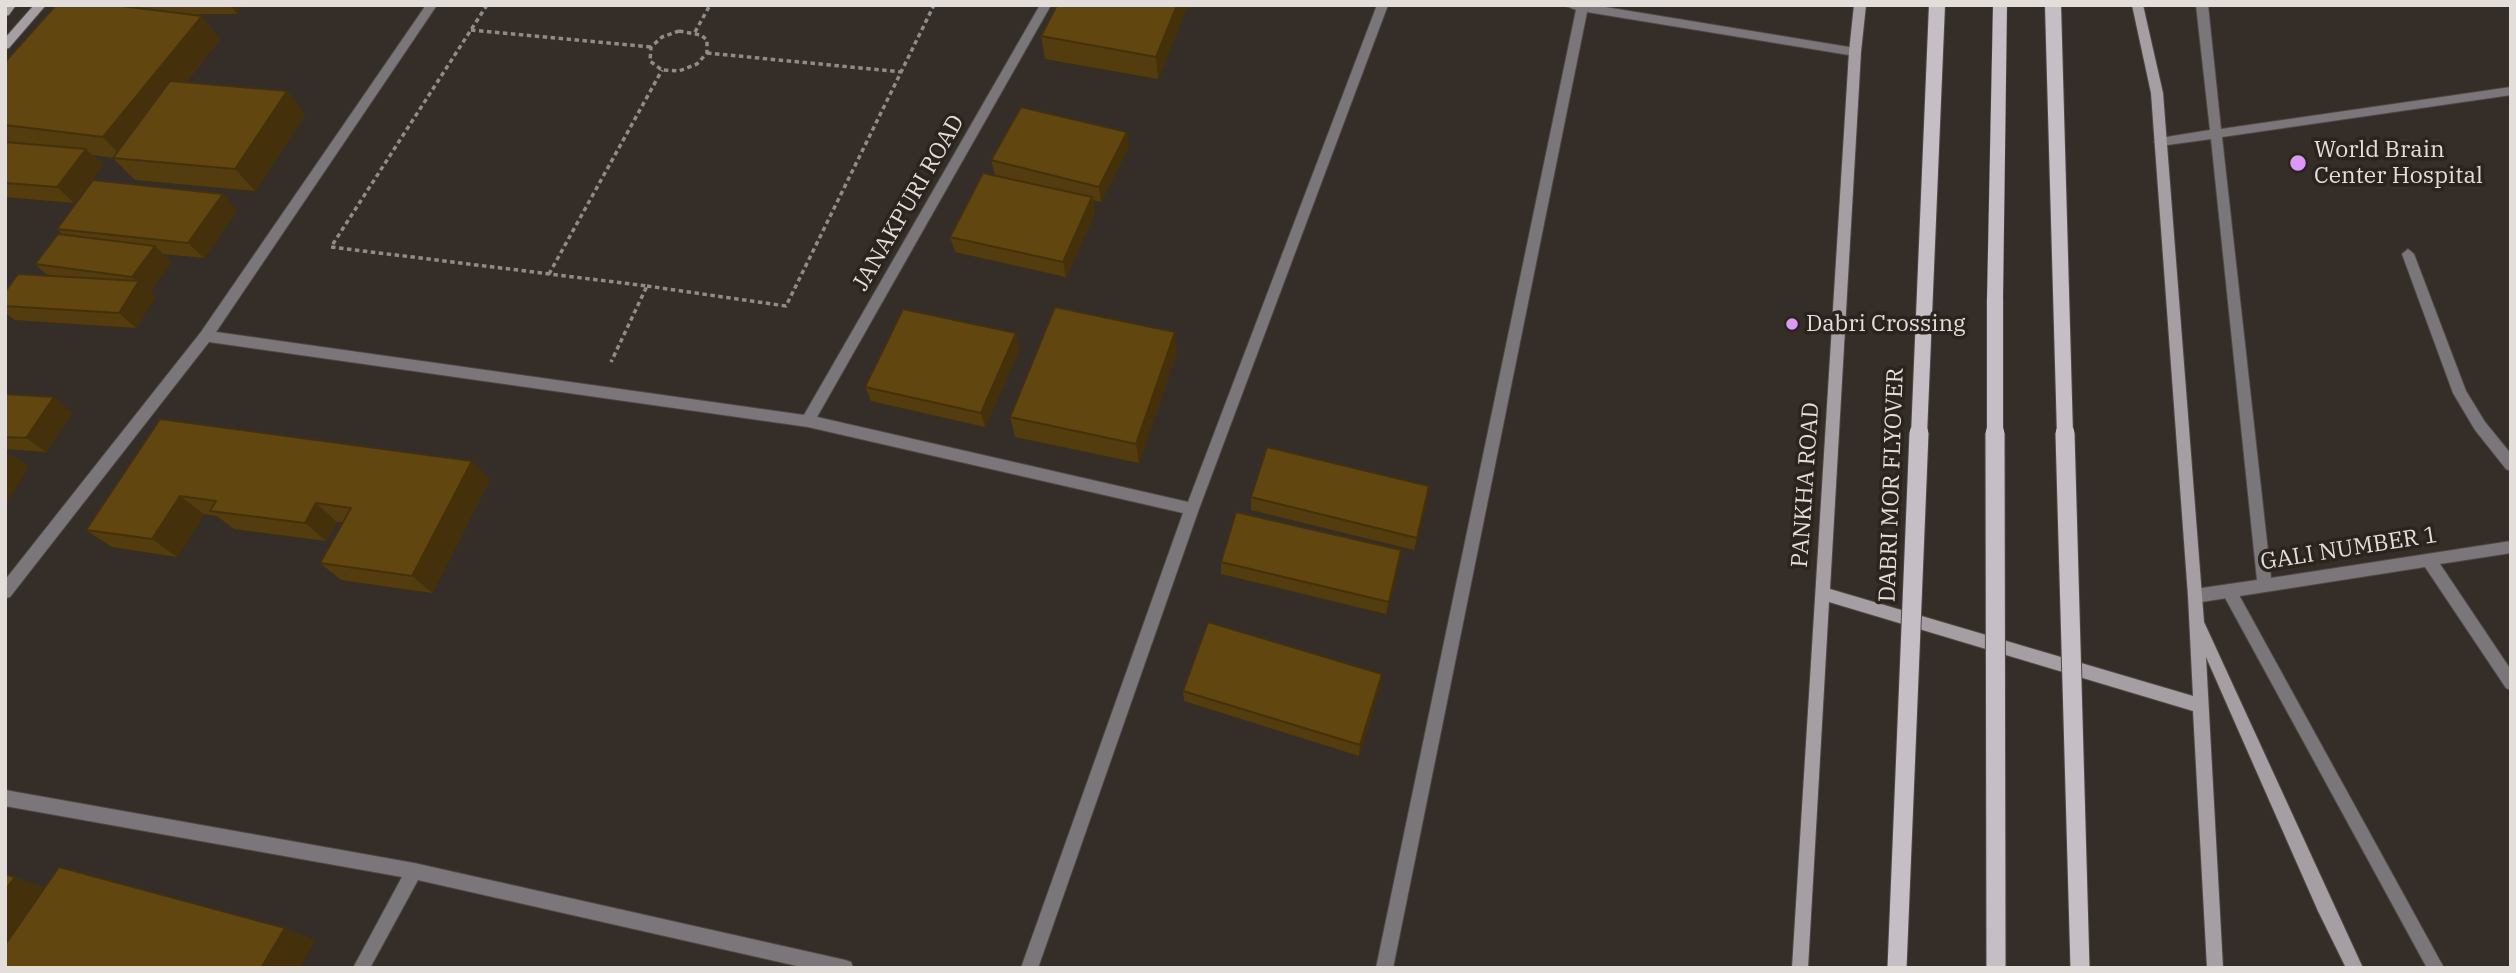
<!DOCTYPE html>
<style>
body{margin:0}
#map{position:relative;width:2516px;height:973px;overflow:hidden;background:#342d28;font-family:"IBM Plex Serif",serif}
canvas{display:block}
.frame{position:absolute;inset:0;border:7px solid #e3deda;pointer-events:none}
</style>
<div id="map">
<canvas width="2516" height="973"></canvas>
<div class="frame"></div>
</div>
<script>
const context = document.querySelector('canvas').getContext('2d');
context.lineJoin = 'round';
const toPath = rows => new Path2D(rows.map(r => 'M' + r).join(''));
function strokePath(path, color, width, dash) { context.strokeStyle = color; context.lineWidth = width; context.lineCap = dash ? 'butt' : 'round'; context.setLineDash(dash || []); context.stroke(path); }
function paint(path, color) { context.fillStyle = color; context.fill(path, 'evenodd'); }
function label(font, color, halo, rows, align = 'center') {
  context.font = font + ' "IBM Plex Serif",serif'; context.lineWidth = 7; context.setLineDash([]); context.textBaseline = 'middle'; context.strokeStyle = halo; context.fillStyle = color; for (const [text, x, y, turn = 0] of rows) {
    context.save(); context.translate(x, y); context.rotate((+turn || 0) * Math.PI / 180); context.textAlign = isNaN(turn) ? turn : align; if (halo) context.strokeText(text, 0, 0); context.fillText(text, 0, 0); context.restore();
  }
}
const lane = toPath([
 [2229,584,2234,586,2444,968,2427,968,2224,596,2222,591,2224,586,2229,584]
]);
const street = toPath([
 [426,5,437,5,216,332,804,415,1040,5,1051,5,817,417,1188,502,1377,5,1388,5,1199,509,1038,968,1021,968,1183,513,808,427,209,342,10,597,5,598,5,580,201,332,426,5],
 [1564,5,1593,5,1855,48,1861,52,1855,56,1587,12,1393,968,1376,968,1576,10,1564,5],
 [2196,5,2208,5,2221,129,2511,87,2511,95,2222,137,2271,578,2511,541,2511,553,2440,564,2511,670,2511,690,2506,688,2425,567,2195,603,2190,601,2188,596,2190,591,2195,589,2257,580,2211,139,2160,146,2154,142,2160,138,2210,130,2196,5],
 [2408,249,2414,254,2466,391,2485,422,2511,454,2511,471,2506,469,2475,430,2453,393,2402,254,2408,249],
 [5,790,414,863,845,960,851,962,853,968,806,968,418,880,370,968,353,968,402,877,5,806,5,790]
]);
const secondary = toPath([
 [5,5,16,5,9,15,5,16,5,5],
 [34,5,46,5,9,48,5,49,5,38,34,5],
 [1854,5,1866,5,1861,52,1830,589,2193,696,2188,596,2151,93,2132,5,2143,5,2163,93,2204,622,2363,968,2346,968,2318,911,2206,657,2223,968,2207,968,2193,711,1829,602,1808,968,1792,968,1849,52,1854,5]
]);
const primary = toPath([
 [1993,5,2007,5,2003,299,1995,305,1987,299,1993,5]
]);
strokePath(lane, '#504944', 2);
strokePath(street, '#504944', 2);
strokePath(secondary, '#504944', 2);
strokePath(primary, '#504944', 1);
strokePath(toPath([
 [487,5,331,247,647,286,611,362],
 [471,30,651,47],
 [679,31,701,35,707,40,707,53,697,64,679,71,662,70,650,61,651,47,662,37,679,31],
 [695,32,710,5],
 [707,53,902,72],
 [549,274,662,70],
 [647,286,786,306,934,5]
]), '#918b87', 3.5, [4.5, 3.5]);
paint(lane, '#7a7679');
paint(street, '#7a7679');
paint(secondary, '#a59fa3');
paint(primary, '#c5bec4');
const primaryBridgeFar1 = toPath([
 [2053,5,2065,435],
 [1995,299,1995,435],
 [1919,435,1937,5]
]);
const primaryBridge = toPath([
 [1995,433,1996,968],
 [2065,433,2080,968],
 [1897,968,1919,433]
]);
strokePath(primaryBridgeFar1, '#504944', 18, []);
strokePath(primaryBridge, '#504944', 21, []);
strokePath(primaryBridgeFar1, '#c5bec4', 16);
strokePath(primaryBridge, '#c5bec4', 19);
paint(toPath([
 [56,5,242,5,237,14,186,14,220,39,186,82,287,91,305,114,255,191,135,180,113,158,93,155,103,165,74,203,5,197,5,62],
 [1057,5,1188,5,1158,79,1045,59,1041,36],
 [1127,132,1128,148,1101,202,1093,200,1095,213,1066,277,955,252,950,237,995,175,991,160],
 [237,210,204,258,163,254,171,262,150,291,155,297,136,328,15,320,5,313,5,292,48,276,35,264,63,235,57,229],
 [1020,348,985,427,871,401,865,387],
 [1177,352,1139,463,1015,437,1010,417],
 [5,394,72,412,46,452,5,449],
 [160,419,490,479,432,593,341,580,320,563,343,522,337,522,326,541,234,529,217,516,204,514,177,557,112,547,86,530],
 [1251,497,1427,500,1414,550,1251,510],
 [1401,550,1386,614,1221,574,1221,562],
 [1382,674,1380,685,1359,756,1184,701,1183,691]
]), '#533c0e');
paint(toPath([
 [230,5,242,5,237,14],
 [1177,5,1188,5,1158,79,1156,57],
 [202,16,220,39,124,159,103,137],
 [287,91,305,114,255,191,235,169],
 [1127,132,1128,148,1101,202,1099,187],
 [86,149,103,165,74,203,57,187],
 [223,194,237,210,204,258,188,243],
 [1092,197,1095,213,1066,277,1063,262],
 [155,246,171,262,150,291,155,297,136,328,119,313,138,283,132,277],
 [1175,332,1177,352,1139,463,1136,444],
 [1016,333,1020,348,985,427,981,413],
 [54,397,72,412,46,452,26,438],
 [9,453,29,466,5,506,5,459],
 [472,461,490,479,432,593,412,576],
 [180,496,204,514,177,557,152,539],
 [316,503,337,522,326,541,305,523],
 [1382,674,1380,685,1359,756,1360,745],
 [15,877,53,890,5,961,5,890],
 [285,928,315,940,300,968,261,968]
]), '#44310b');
const building = toPath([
 [56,5,113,5,202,16,103,137,5,125,5,62,56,5],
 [1057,5,1177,5,1156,57,1041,36,1057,5],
 [170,81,287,91,235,169,113,158,170,81],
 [1021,107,1127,132,1099,187,991,160,1021,107],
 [5,142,86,149,57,187,5,183,5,142],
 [983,173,1092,197,1063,262,950,237,983,173],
 [93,180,223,194,188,243,57,229,93,180],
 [58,234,155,246,132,277,35,264,58,234],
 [18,274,139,281,119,313,5,306,5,292,18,274],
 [1055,307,1175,332,1136,444,1010,417,1055,307],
 [903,309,1016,333,981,413,865,387,903,309],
 [5,394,54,397,26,438,5,437,5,394],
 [160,419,472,461,412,576,320,563,351,508,316,503,305,523,210,511,216,501,180,496,152,539,86,530,160,419],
 [1267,447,1429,486,1417,538,1251,497,1267,447],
 [1236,512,1401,550,1389,602,1221,562,1236,512],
 [1208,622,1382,674,1360,745,1183,691,1208,622],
 [59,867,285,928,261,968,5,968,5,945,59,867],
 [5,874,15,877,5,890,5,874]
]);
paint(building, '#614610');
strokePath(building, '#44310b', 2);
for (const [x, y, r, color] of [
 [2298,163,9,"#db99f5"],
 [1792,324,7,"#db99f5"]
]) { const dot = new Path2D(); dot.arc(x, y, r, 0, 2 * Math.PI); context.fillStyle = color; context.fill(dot); strokePath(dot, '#2a231e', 2.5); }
label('23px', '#e3deda', '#2a231e', [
 ["World Brain",2314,150],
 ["Center Hospital",2314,176],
 ["Dabri Crossing",1806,324]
], 'left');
label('23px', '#e3deda', '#2a231e', [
 ["JANAKPURI ROAD",909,203,-60],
 ["PANKHA ROAD",1806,485,-86],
 ["DABRI MOR FLYOVER",1892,485,-88],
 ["GALI NUMBER 1",2349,549,-9]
]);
</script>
